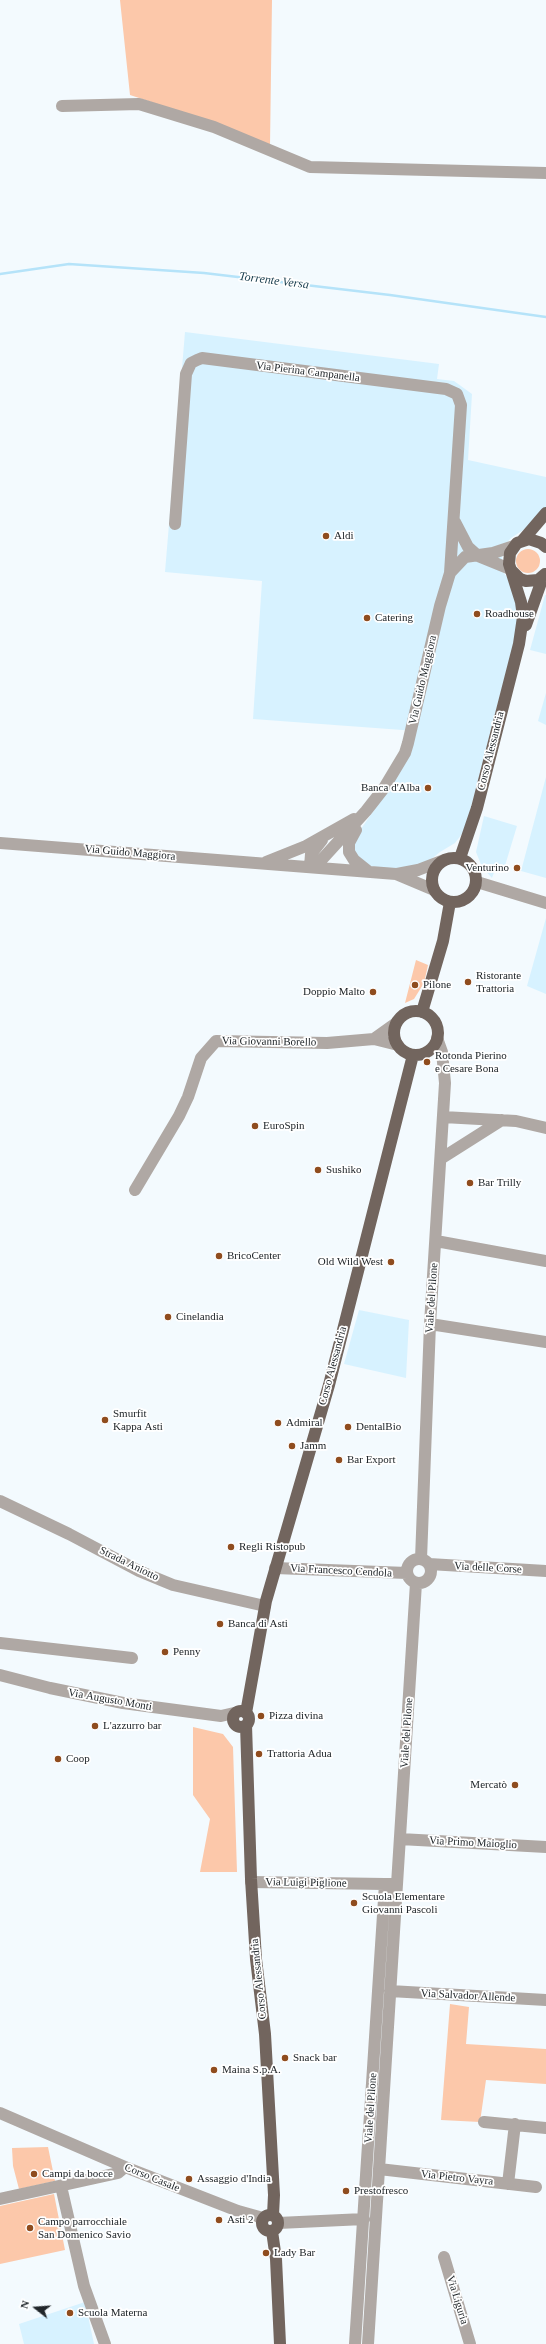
<!DOCTYPE html>
<meta charset="utf-8">
<style>
body{margin:0}
#map{position:relative;width:546px;height:2344px;overflow:hidden;background:#f3fafe;font-family:Georgia,serif}
canvas{display:block}
.north{position:absolute;left:16px;top:2288px;width:40px;height:40px;-webkit-text-stroke:3px #fff;paint-order:stroke;rotate:287deg;font-size:11px;font-weight:700;line-height:16px;text-align:center;color:#20262a}
.north::after{content:'';display:block;margin:auto;width:14px;height:18px;background:#20262a;clip-path:polygon(50% 0,100% 100%,50% 72%,0 100%)}
</style>
<div id="map">
<canvas width="546" height="2344"></canvas>
<div class="north">N</div>
</div>
<script>
const context = document.querySelector('canvas').getContext('2d');
context.lineJoin = 'round';
function paint(path, color) { context.fillStyle = color; context.fill(path, 'evenodd'); }
const toPath = rows => new Path2D(rows.map(r => 'M' + r).join(''));
function strokePath(path, color, width, dash) { context.strokeStyle = color; context.lineWidth = width; context.lineCap = dash ? 'butt' : 'round'; context.setLineDash(dash || []); context.stroke(path); }
function label(font, color, halo, rows, align = 'center') {
  context.font = font + ' Georgia,serif'; context.lineWidth = 3.5; context.setLineDash([]); context.textBaseline = 'middle'; context.strokeStyle = halo; context.fillStyle = color; for (const [text, x, y, turn = 0] of rows) {
    context.save(); context.translate(x, y); context.rotate((+turn || 0) * Math.PI / 180); context.textAlign = isNaN(turn) ? turn : align; if (halo) context.strokeText(text, 0, 0); context.fillText(text, 0, 0); context.restore();
  }
}
paint(toPath([
 [185,332,439,364,437,379,454,381,472,394,468,460,546,477,546,508,531,525,511,538,503,547,501,569,512,584,520,618,465,830,455,843,440,852,429,861,405,870,368,866,354,853,354,839,399,774,416,731,253,719,262,581,165,572],
 [545,595,546,595,546,654,530,650],
 [546,693,546,725,538,721],
 [546,777,546,878,521,871],
 [484,816,517,826,504,869,496,867,492,878,482,867,476,852],
 [546,918,546,994,527,986],
 [359,1310,409,1320,406,1378,344,1364],
 [85,2302,94,2344,24,2344,19,2324]
]), '#d7f2ff');
paint(toPath([
 [120,0,272,0,270,146,215,123,130,95],
 '516 561a12 12 0 1 1 24 0a12 12 0 1 1-24 0Z',
 [416,960,428,965,424,983,414,999,405,1003],
 [193,1727,223,1734,233,1747,237,1872,200,1872,210,1819,193,1795],
 [450,2004,469,2007,466,2044,546,2049,546,2084,486,2080,480,2122,441,2120],
 [48,2147,55,2181,19,2189,13,2166,12,2148],
 [54,2194,65,2250,0,2264,0,2206]
]), '#fcc8aa');
strokePath(toPath([
 [0,274,69,264,204,273,390,295,546,317]
]), '#b5e3f9', 2.5);
strokePath(toPath([
 [62,106,139,104,214,127,310,167,546,173],
 [455,522,468,547,478,556,510,569],
 [175,524,186,374,191,363,197,360,202,358,446,389,457,394,461,405,450,573],
 [356,830,349,843,349,852,354,860,369,872],
 [0,843,396,874,434,890],
 [266,862,306,846,354,819],
 [310,867,311,854,322,840],
 [315,867,366,811,384,788,405,753,408,743,440,606,450,573,465,557,493,553,514,546],
 [397,874,418,870,444,860],
 [477,882,546,903],
 [374,1039,395,1024],
 [443,1117,516,1121,546,1128],
 [442,1158,502,1120],
 [135,1190,179,1116,188,1097,201,1058,216,1041,327,1043,374,1039,398,1045],
 [436,1241,546,1261],
 [430,1324,546,1342],
 [0,1501,69,1534,139,1571,173,1585,265,1606],
 '407 1571a12 12 0 1 1 24 0a12 12 0 1 1-24 0Z',
 [421,1559,430,1324,445,1083,442,1052,437,1038],
 [429,1564,546,1571],
 [275,1568,407,1573],
 [0,1643,132,1658],
 [0,1675,50,1688,123,1703,221,1716,234,1713],
 [400,1839,546,1847],
 [251,1882,385,1884],
 [390,1991,546,2000],
 [0,2113,125,2167,238,2211,263,2218],
 [484,2122,546,2128],
 [379,2169,536,2187],
 [508,2184,515,2124],
 [61,2186,84,2286,105,2344],
 [0,2199,118,2173,125,2167],
 [278,2223,364,2219],
 [444,2257,470,2344],
 [355,2344,385,1884,397,1884],
 [368,2344,416,1583]
]), '#afa8a4', 12);
strokePath(toPath([
 [522,541,546,513],
 [512,571,520,579,526,581,538,580,545,574],
 [526,625,543,577],
 '432 880a22 22 0 1 1 44 0a22 22 0 1 1-44 0Z',
 [460,858,477,808,519,644,523,617,521,602,509,564,510,553,517,543,529,539,541,543,546,547],
 '394 1033a22 22 0 1 1 44 0a22 22 0 1 1-44 0Z',
 [422,1012,443,941,450,902],
 '233 1719a8 8 0 1 1 16 0a8 8 0 1 1-16 0Z',
 [246,1713,266,1601,329,1385,413,1055],
 [246,1725,251,1879,256,1959,265,2034,274,2195,273,2215],
 '262 2223a8 8 0 1 1 16 0a8 8 0 1 1-16 0Z',
 [272,2231,276,2259,280,2344]
]), '#72655e', 12);
for (const [x, y, r, color] of [
 [326,536,4,"#8f4c1e"],
 [477,614,4,"#8f4c1e"],
 [367,618,4,"#8f4c1e"],
 [428,788,4,"#8f4c1e"],
 [517,868,4,"#8f4c1e"],
 [468,982,4,"#8f4c1e"],
 [415,985,4,"#8f4c1e"],
 [373,992,4,"#8f4c1e"],
 [427,1062,4,"#8f4c1e"],
 [255,1126,4,"#8f4c1e"],
 [318,1170,4,"#8f4c1e"],
 [470,1183,4,"#8f4c1e"],
 [219,1256,4,"#8f4c1e"],
 [391,1262,4,"#8f4c1e"],
 [168,1317,4,"#8f4c1e"],
 [105,1420,4,"#8f4c1e"],
 [278,1423,4,"#8f4c1e"],
 [348,1427,4,"#8f4c1e"],
 [292,1446,4,"#8f4c1e"],
 [339,1460,4,"#8f4c1e"],
 [231,1547,4,"#8f4c1e"],
 [220,1624,4,"#8f4c1e"],
 [165,1652,4,"#8f4c1e"],
 [261,1716,4,"#8f4c1e"],
 [95,1726,4,"#8f4c1e"],
 [259,1754,4,"#8f4c1e"],
 [58,1759,4,"#8f4c1e"],
 [515,1785,4,"#8f4c1e"],
 [354,1903,4,"#8f4c1e"],
 [285,2058,4,"#8f4c1e"],
 [214,2070,4,"#8f4c1e"],
 [34,2174,4,"#8f4c1e"],
 [189,2179,4,"#8f4c1e"],
 [346,2191,4,"#8f4c1e"],
 [219,2220,4,"#8f4c1e"],
 [30,2228,4,"#8f4c1e"],
 [266,2253,4,"#8f4c1e"],
 [70,2313,4,"#8f4c1e"]
]) { const dot = new Path2D(); dot.arc(x, y, r, 0, 2 * Math.PI); context.fillStyle = color; context.fill(dot); strokePath(dot, '#fff', 1.5); }
label('11px', '#20262a', '#fff', [
 ["Via Pierina Campanella",308,372,7],
 ["Via Guido Maggiora",423,680,-77],
 ["Corso Alessandria",491,751,-76],
 ["Via Guido Maggiora",130,853,5],
 ["Via Giovanni Borello",269,1042,1],
 ["Viale del Pilone",432,1298,-86],
 ["Corso Alessandria",333,1366,-75],
 ["Strada Aniotto",129,1564,26],
 ["Via delle Corse",488,1568,3],
 ["Via Francesco Cendola",341,1571,3],
 ["Via Augusto Monti",110,1700,10],
 ["Viale del Pilone",407,1733,-86],
 ["Via Primo Maioglio",473,1843,3],
 ["Via Luigi Piglione",306,1883,1],
 ["Corso Alessandria",259,1979,-96],
 ["Via Salvador Allende",468,1996,3],
 ["Viale del Pilone",371,2108,-86],
 ["Corso Casale",152,2178,22],
 ["Via Pietro Vayra",457,2178,6],
 ["Via Liguria",457,2300,73]
]);
label('11px', '#20262a', '#fff', [
 ["Aldi",334,536],
 ["Roadhouse",485,614],
 ["Catering",375,618],
 ["Banca d'Alba",420,788,"right"],
 ["Venturino",509,868,"right"],
 ["Ristorante",476,976],
 ["Trattoria",476,989],
 ["Pilone",423,985],
 ["Doppio Malto",365,992,"right"],
 ["Rotonda Pierino",435,1056],
 ["e Cesare Bona",435,1069],
 ["EuroSpin",263,1126],
 ["Sushiko",326,1170],
 ["Bar Trilly",478,1183],
 ["BricoCenter",227,1256],
 ["Old Wild West",383,1262,"right"],
 ["Cinelandia",176,1317],
 ["Smurfit",113,1414],
 ["Kappa Asti",113,1427],
 ["Admiral",286,1423],
 ["DentalBio",356,1427],
 ["Jamm",300,1446],
 ["Bar Export",347,1460],
 ["Regli Ristopub",239,1547],
 ["Banca di Asti",228,1624],
 ["Penny",173,1652],
 ["Pizza divina",269,1716],
 ["L'azzurro bar",103,1726],
 ["Trattoria Adua",267,1754],
 ["Coop",66,1759],
 ["Mercatò",507,1785,"right"],
 ["Scuola Elementare",362,1897],
 ["Giovanni Pascoli",362,1910],
 ["Snack bar",293,2058],
 ["Maina S.p.A.",222,2070],
 ["Campi da bocce",42,2174],
 ["Assaggio d'India",197,2179],
 ["Prestofresco",354,2191],
 ["Asti 2",227,2220],
 ["Campo parrocchiale",38,2222],
 ["San Domenico Savio",38,2235],
 ["Lady Bar",274,2253],
 ["Scuola Materna",78,2313]
], 'left');
label('italic 12px', '#193d4d', '#fff', [
 ["Torrente Versa",274,281,7]
]);
</script>
